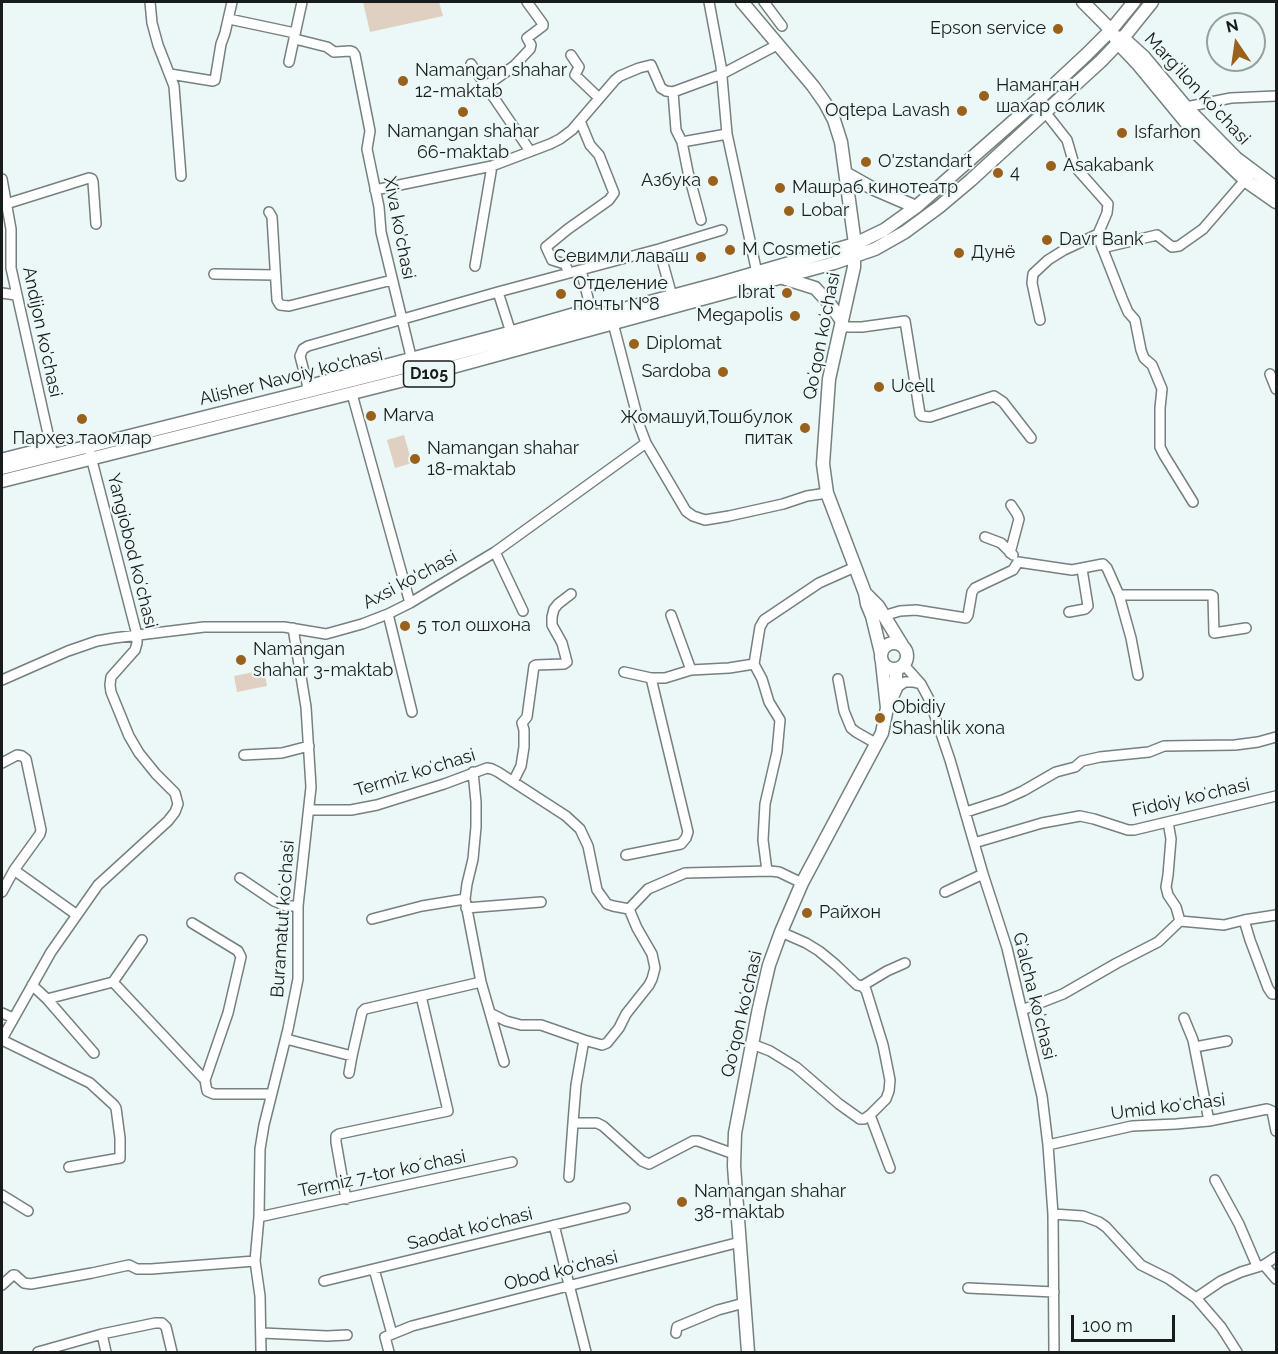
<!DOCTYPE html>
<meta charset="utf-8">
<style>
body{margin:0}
#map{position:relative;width:1278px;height:1354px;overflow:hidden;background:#ecf8f7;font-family:Raleway,sans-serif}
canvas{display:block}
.frame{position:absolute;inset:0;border:3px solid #181c1c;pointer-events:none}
.north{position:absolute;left:1206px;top:12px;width:60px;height:60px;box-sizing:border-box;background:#ecf8f7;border:2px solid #97a09f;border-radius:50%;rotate:347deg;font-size:16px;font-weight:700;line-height:24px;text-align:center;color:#181c1c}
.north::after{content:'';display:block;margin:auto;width:21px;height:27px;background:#99611b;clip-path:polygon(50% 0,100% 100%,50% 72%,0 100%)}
.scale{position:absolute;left:1071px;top:1315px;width:104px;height:27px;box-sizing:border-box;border:3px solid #181c1c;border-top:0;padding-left:8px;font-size:18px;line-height:21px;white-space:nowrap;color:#181c1c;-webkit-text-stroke:4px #ecf8f7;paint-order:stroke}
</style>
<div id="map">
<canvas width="1278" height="1354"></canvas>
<div class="frame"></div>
<div class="north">N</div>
<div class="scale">100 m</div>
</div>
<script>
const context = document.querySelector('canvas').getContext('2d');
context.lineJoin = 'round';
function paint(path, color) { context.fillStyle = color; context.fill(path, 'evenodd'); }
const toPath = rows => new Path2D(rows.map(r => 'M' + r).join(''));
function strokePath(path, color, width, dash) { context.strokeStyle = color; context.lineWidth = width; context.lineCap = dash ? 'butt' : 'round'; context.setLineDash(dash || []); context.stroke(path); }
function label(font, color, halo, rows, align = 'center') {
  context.font = font + ' Raleway,sans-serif'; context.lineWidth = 4.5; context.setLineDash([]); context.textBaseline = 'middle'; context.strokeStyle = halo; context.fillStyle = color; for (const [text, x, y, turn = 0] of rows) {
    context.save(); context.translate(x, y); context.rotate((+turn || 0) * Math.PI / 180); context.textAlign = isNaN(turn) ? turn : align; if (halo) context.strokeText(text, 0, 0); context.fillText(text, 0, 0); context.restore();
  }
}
paint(toPath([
 [363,2,439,2,443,16,370,32],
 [404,435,412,463,395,468,387,440],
 [264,670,267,686,237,692,234,676]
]), '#dfd0c1');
const minor = toPath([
 [150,2,152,23,158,45,174,86,181,176],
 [709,2,721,66,727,134,757,273],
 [764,2,782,26],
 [229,19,295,33],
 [295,39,327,47,334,52,350,51,353,52,355,55,370,131,367,149,379,207,381,232,413,365],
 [571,55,579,67,575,75,599,98],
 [289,62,302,2],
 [471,64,530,151],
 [170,74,213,81,215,80,221,44,225,33,232,2],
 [486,86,514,66,530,49,531,45,527,38,543,26,543,24,527,2],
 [673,92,676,130,682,142,688,172,701,220],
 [1186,107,1231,98,1276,96],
 [1045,112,1067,140,1074,164,1077,169,1108,204,1107,213,1098,234,1100,242,1122,298,1128,312,1135,320,1141,350,1144,358,1152,365,1162,389,1160,408,1160,447,1164,455,1193,502],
 [682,142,727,134],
 [2,179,11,229,11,268,53,456],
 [375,190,492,166,550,144,560,139,572,130,615,80,620,76,639,68,651,65,661,88,666,91,673,92,722,74,777,45],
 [6,204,89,178,92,179,93,182,96,224],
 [269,212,272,217,277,300,280,305,289,306,392,280],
 [1102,248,1157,235,1172,247,1179,246,1203,229,1253,171],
 [659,249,672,296],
 [475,266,492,166],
 [581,270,592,314],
 [569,273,565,264,552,260,546,247,568,229,609,200,614,193,599,155,590,145,580,121],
 [214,274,275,275],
 [498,292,512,336],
 [2,293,16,295],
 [1040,320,1032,283,1033,274,1048,260,1064,250,1098,234],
 [840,327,862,327,905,321,920,414,922,416,930,417,994,396,1003,402,1031,438],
 [1270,374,1276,389],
 [307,385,510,331,590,308],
 [309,391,300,356,303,349,308,346,498,292,659,249,722,230],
 [352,394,410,603],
 [646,443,686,511,693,516,705,520,729,516,783,504,807,496,827,493],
 [2,458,50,446],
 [985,537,1001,543,1013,555],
 [495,552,523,611],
 [1010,553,1019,519,1017,514,1011,505],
 [1119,595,1131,638,1138,675],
 [1069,612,1085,609,1088,606,1082,569],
 [388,614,412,712],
 [671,615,691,670],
 [883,616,900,611,916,610,966,618,968,615,972,592,975,588,1013,570,1018,562,1072,570,1103,564,1107,568,1119,595,1211,595,1213,596,1214,633,1246,628],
 [754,664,762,679,769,702,780,720,777,752,765,804,763,840,767,871],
 [904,665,921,684,930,701,950,760,983,874,1007,948,1042,1096,1048,1145,1053,1214,1054,1352],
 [624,672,651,678,665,678,691,670,729,668,754,664,760,627,764,620,819,583,855,567],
 [838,679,844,711,851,728,856,732,877,744],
 [2,680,68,651,97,641,114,638,204,627,284,627,326,634,362,624,388,614,410,603,495,552,646,443,640,427,613,323],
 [896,688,905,682,913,682,921,684],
 [244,755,282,753,309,746],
 [2,763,17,755,22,756,26,759,41,830,40,834,14,870,2,892],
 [473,772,476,802,476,827,473,859,467,884,465,899,481,982,490,1013,506,1021,521,1025,541,1025,584,1040,602,1045,607,1043,619,1028,626,1014,649,985,652,979,655,968,652,954,637,928,629,909],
 [513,782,521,766,524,747,524,730,522,723,527,717,534,666,536,665,564,664,567,662,562,643,552,625,552,617,554,609,558,604,571,594],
 [309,810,351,810,377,805,444,784,487,768,492,769,498,772,566,816,580,829,588,846,597,890,607,904,613,906,629,909,648,889,685,873,770,871,779,872,802,883],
 [966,812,1003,800,1023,791,1056,772,1075,767,1082,761,1100,757,1149,752,1164,746,1235,745,1258,742,1276,737],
 [974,843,1042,823,1080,816,1094,819,1128,830,1134,830,1276,796],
 [626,855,681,844,686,838,688,832,651,678],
 [14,870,77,915],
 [240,878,274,901,286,906,298,906],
 [945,892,983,874],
 [466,908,541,902],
 [372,919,422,906,465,899],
 [1244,920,1276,915],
 [1180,921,1224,925,1244,920,1250,940,1268,988,1272,994,1276,994],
 [192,923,238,951,241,957,228,1013,205,1080],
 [113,982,142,940],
 [32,985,47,999,94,1053],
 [862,986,887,971,905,963],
 [47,999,113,982,205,1080,207,1091,214,1094,271,1094],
 [1022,1010,1063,994,1117,963,1158,942,1180,921,1176,907,1168,895,1166,887,1168,875,1171,839,1168,822],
 [2,1013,13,1018],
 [490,1013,504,1062],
 [1184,1018,1193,1040,1209,1121],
 [2,1039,51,952,98,885,168,821,175,812,178,804,175,793,156,774,139,753,129,736,111,692,110,685,111,677,135,650,137,643,137,635,90,453],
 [286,1039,352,1056,362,1012,365,1009,481,982],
 [2,1040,90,1083,114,1105,116,1108,120,1138,120,1158,69,1167],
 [584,1040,576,1085,573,1123,597,1123,603,1126,642,1161,649,1164,693,1141,698,1141,734,1154],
 [752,1044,770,1051,796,1067,839,1104,860,1119,864,1119,870,1115,886,1099,889,1091,890,1080,883,1045,866,990,862,986,857,985,836,965,819,951,806,943,781,932],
 [1195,1047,1227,1041],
 [349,1073,352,1056],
 [870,1115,890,1168],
 [1048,1145,1132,1126,1176,1124,1209,1121,1267,1109,1272,1111,1276,1131],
 [569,1177,573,1123],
 [1215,1180,1239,1224,1257,1266],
 [2,1195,28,1211],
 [346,1199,336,1142,336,1136,339,1134,448,1111,421,996],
 [1053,1214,1083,1216,1099,1222,1106,1227,1141,1265,1169,1279,1196,1298,1221,1327,1237,1352],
 [259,1217,512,1162],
 [554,1225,586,1352],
 [1264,1265,1276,1279],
 [374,1269,392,1334],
 [324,1281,625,1208],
 [2,1285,13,1275,15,1275,24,1283,31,1284,92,1273,129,1265,137,1269,151,1269,255,1261],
 [968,1288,1054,1292],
 [1196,1298,1221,1281,1241,1272,1264,1265,1276,1257],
 [262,1333,327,1336,347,1335],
 [676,1333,677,1327,718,1310,744,1303],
 [102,1334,106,1352],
 [38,1352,102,1334,155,1323,162,1323,166,1327,172,1352],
 [261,1352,260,1296,255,1261,259,1217,260,1149,264,1125,288,1029,298,979,298,906,311,787,306,707,293,628],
 [389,1352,385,1337,412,1326,740,1242]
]);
const major = toPath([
 [742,2,813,86,825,103,834,120,841,142,855,244,854,257,854,267,829,379,823,464,827,493,865,593,867,604,872,616,881,653],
 [1083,2,1111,30,1118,43,1137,63,1189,126,1246,181,1276,202],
 [1122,37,1144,57,1186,107,1236,158,1276,188],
 [847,174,872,188,916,207],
 [783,278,815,288,829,303,842,321],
 [2,468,413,365,717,284,855,244,884,230,916,207,1042,96,1087,54,1111,30,1134,2],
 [2,481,416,377,834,263,875,249,905,232,939,207,971,180,1101,61,1123,38,1152,2],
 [865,593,878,606,902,645],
 '881 656a13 13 0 1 1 26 0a13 13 0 1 1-26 0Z',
 [889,704,896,688,896,669],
 [748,1352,734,1166,735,1133,759,1008,769,965,781,932,802,883,882,733,887,708,882,662]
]);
strokePath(minor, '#75807f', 12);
strokePath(major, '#75807f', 15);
strokePath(minor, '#fff', 9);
strokePath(major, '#fff', 12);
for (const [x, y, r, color] of [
 [1058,29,6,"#99611b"],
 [403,81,6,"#99611b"],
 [984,96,6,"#99611b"],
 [962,111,6,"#99611b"],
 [463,112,6,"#99611b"],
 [1122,133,6,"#99611b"],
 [866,162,6,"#99611b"],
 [1051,166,6,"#99611b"],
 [998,173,6,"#99611b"],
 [713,181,6,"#99611b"],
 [780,188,6,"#99611b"],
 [789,211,6,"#99611b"],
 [1047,240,6,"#99611b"],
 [730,250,6,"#99611b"],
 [959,253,6,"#99611b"],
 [701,257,6,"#99611b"],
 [787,293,6,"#99611b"],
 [561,294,6,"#99611b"],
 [795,316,6,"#99611b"],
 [634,344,6,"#99611b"],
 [723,372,6,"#99611b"],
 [879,387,6,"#99611b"],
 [371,416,6,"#99611b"],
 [82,419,6,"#99611b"],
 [805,428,6,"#99611b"],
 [415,459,6,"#99611b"],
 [405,626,6,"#99611b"],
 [241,660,6,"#99611b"],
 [880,718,6,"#99611b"],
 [807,913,6,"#99611b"],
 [682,1202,6,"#99611b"]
]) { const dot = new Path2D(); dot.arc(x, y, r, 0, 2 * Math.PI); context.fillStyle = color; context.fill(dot); strokePath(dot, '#ecf8f7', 2); }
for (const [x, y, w] of [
 [429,374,51]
]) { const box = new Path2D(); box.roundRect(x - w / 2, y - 13, w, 26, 4.5); context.fillStyle = '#ecf8f7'; context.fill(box); strokePath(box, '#181c1c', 1.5); }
label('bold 16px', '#181c1c', null, [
 ["D105",429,374]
]);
label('18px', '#181c1c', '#ecf8f7', [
 ["Epson service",1046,29,"right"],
 ["Namangan shahar",415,71],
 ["12-maktab",415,92],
 ["Наманган",996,86],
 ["шахар солик",996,107],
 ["Oqtepa Lavash",950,111,"right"],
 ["Namangan shahar",463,132,"center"],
 ["66-maktab",463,153,"center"],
 ["Isfarhon",1134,133],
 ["O'zstandart",878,162],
 ["Asakabank",1063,166],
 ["4",1010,173],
 ["Азбука",701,181,"right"],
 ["Машраб кинотеатр",792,188],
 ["Lobar",801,211],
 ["Davr Bank",1059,240],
 ["M Cosmetic",742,250],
 ["Дунё",971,253],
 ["Севимли лаваш",689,257,"right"],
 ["Отделение",573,284],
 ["почты №8",573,305],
 ["Ibrat",775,293,"right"],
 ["Megapolis",783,316,"right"],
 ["Diplomat",646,344],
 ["Sardoba",711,372,"right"],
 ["Ucell",891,387],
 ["Marva",383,416],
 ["Жомашуй,Тошбулок",793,418,"right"],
 ["питак",793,439,"right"],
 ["Пархез таомлар",82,439,"center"],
 ["Namangan shahar",427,449],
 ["18-maktab",427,470],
 ["5 тол ошхона",417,626],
 ["Namangan",253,650],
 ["shahar 3-maktab",253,671],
 ["Obidiy",892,708],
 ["Shashlik xona",892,729],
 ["Райхон",819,913],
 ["Namangan shahar",694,1192],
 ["38-maktab",694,1213]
], 'left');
label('18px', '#181c1c', '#ecf8f7', [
 ["Margʻilon koʻchasi",1197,89,47],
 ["Xiva ko'chasi",399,228,79],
 ["Andijon ko'chasi",42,332,78],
 ["Qoʻqon koʻchasi",822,336,-79],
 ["Alisher Navoiy ko'chasi",291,377,-14],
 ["Yangiobod koʻchasi",132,551,76],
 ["Axsi ko'chasi",410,580,-28],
 ["Termiz koʻchasi",415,773,-17],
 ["Fidoiy koʻchasi",1191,798,-13],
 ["Buramatut koʻchasi",283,919,-86],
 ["Gʻalcha koʻchasi",1034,996,76],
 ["Qoʻqon koʻchasi",742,1014,-77],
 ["Umid koʻchasi",1168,1107,-7],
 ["Termiz 7-tor koʼchasi",382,1174,-12],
 ["Saodat koʻchasi",470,1229,-14],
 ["Obod koʻchasi",561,1271,-14]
]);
</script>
